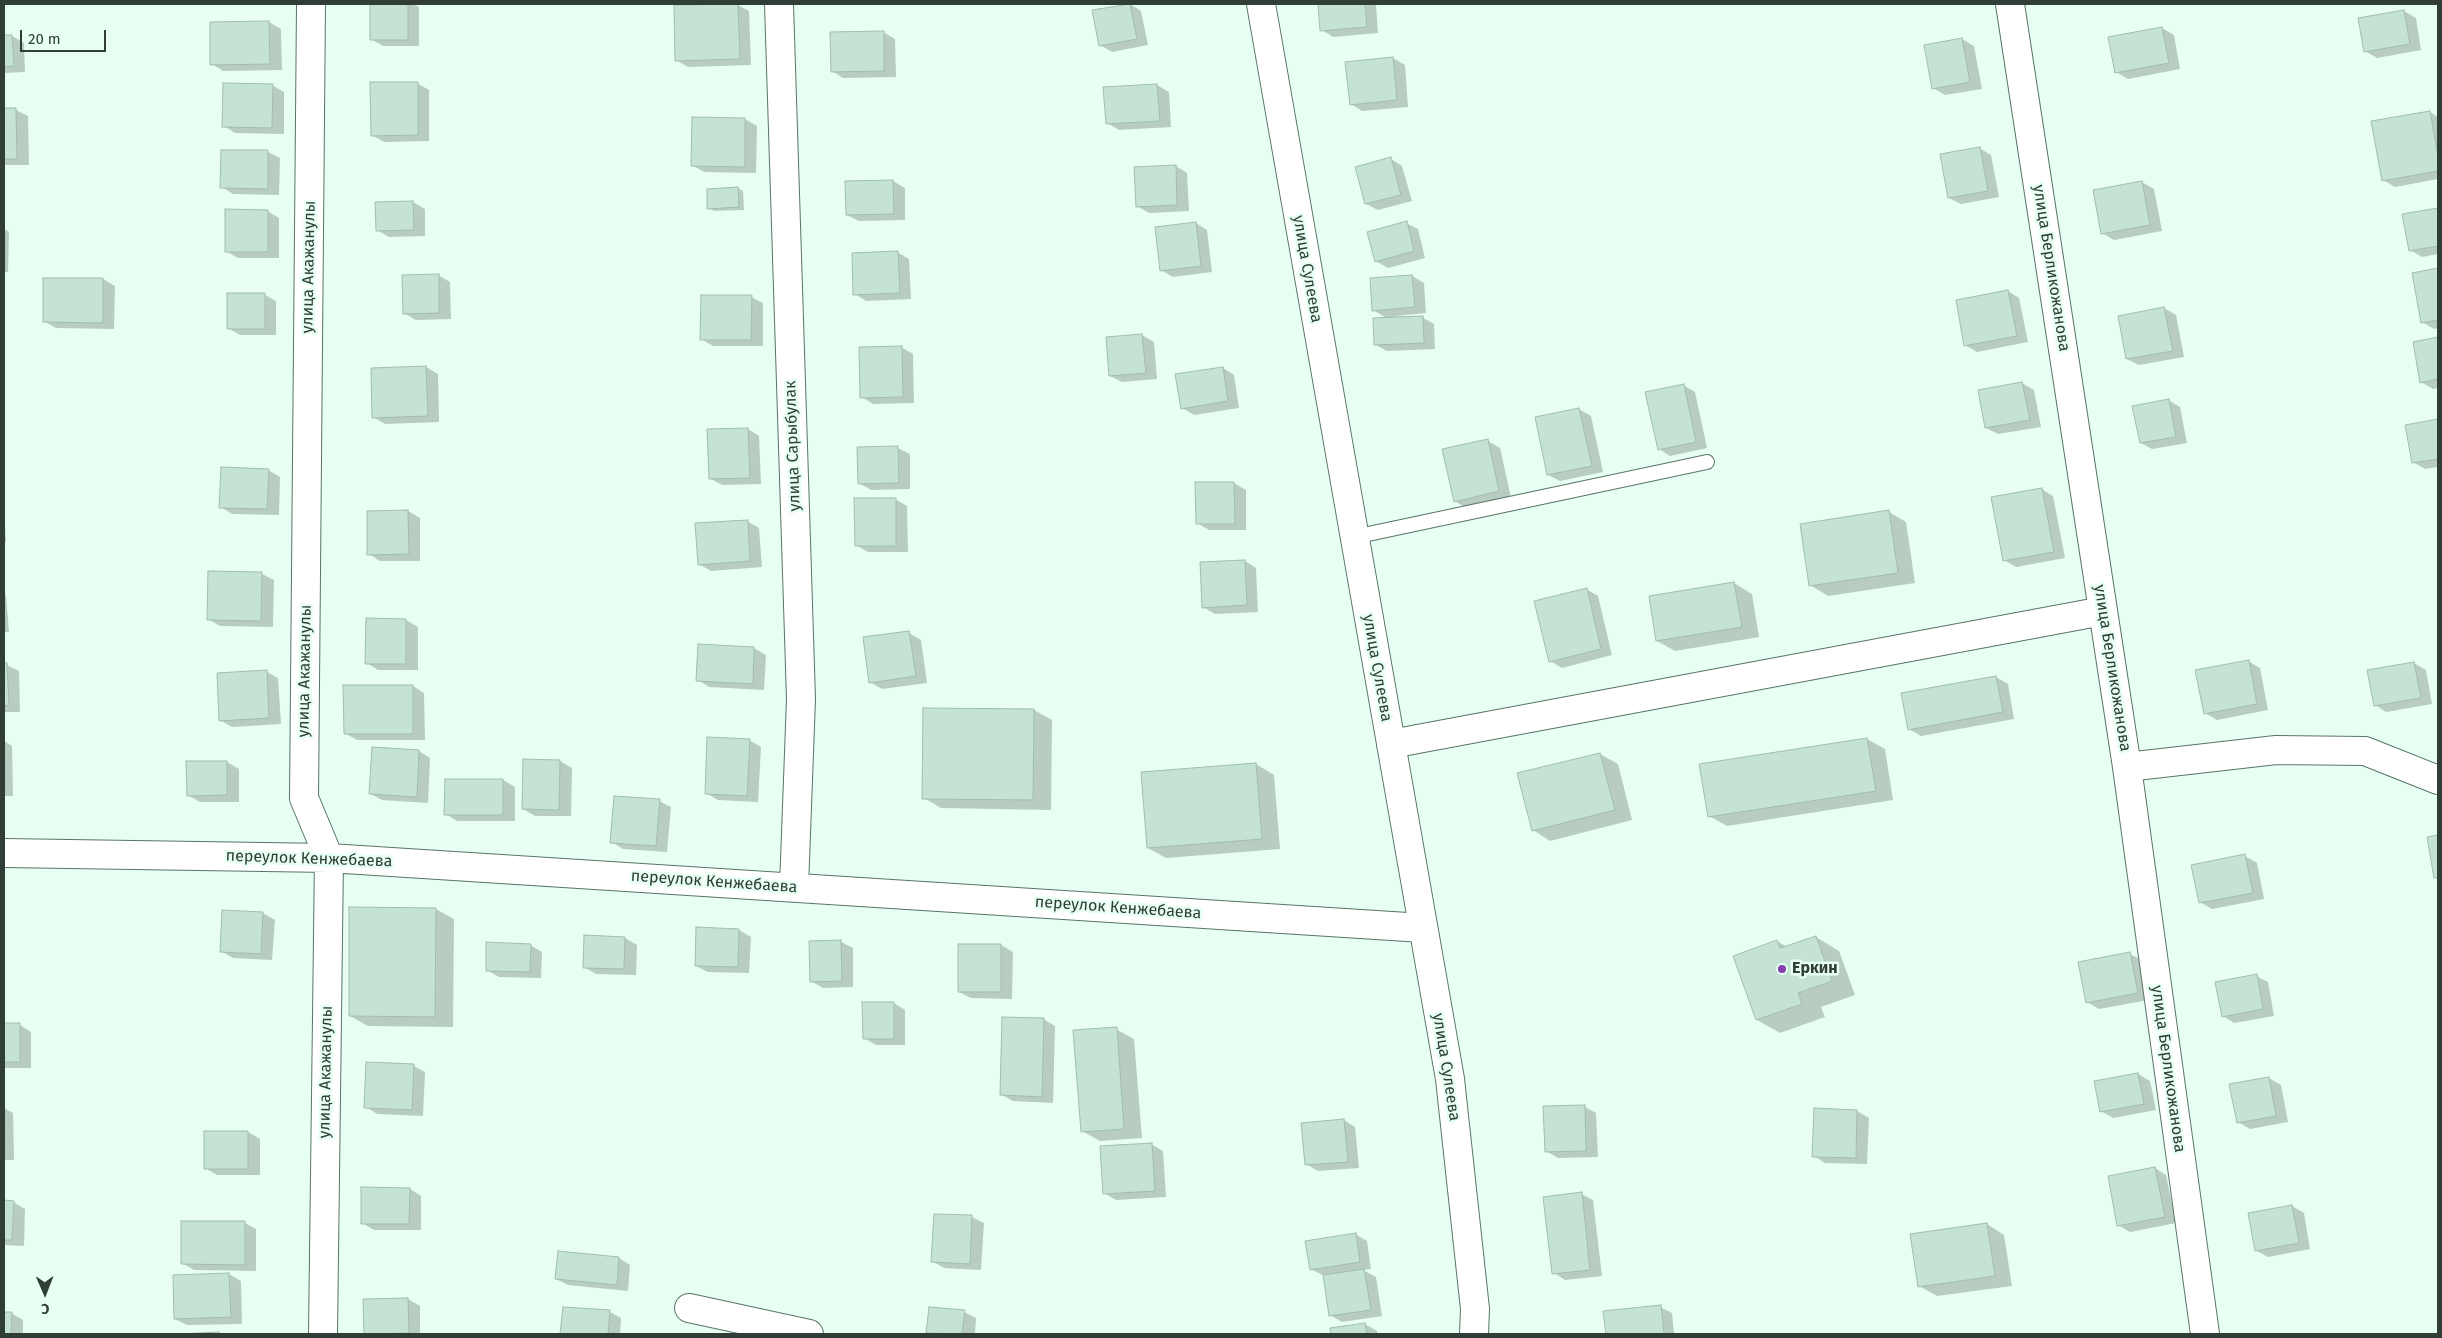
<!DOCTYPE html>
<meta charset="utf-8">
<style>
body{margin:0}
#map{position:relative;width:2442px;height:1338px;overflow:hidden;background:#e6fff2;font-family:"Fira Sans",sans-serif}
canvas{display:block}
.frame{position:absolute;inset:0;border:5px solid #313d37;pointer-events:none}
.north{position:absolute;left:20px;top:1268px;width:50px;height:50px;-webkit-text-stroke:4px #e6fff2;paint-order:stroke;rotate:179deg;font-size:14px;font-weight:700;line-height:20px;text-align:center;color:#313d37}
.north::after{content:'';display:block;margin:auto;width:18px;height:22px;background:#313d37;clip-path:polygon(50% 0,100% 100%,50% 72%,0 100%)}
.scale{position:absolute;left:20px;top:30px;width:86px;height:22px;box-sizing:border-box;border:2px solid #313d37;border-top:0;padding-left:6px;font-size:15px;line-height:18px;white-space:nowrap;color:#313d37;-webkit-text-stroke:4px #e6fff2;paint-order:stroke}
</style>
<div id="map">
<canvas width="2442" height="1338"></canvas>
<div class="frame"></div>
<div class="north">С</div>
<div class="scale">20 m</div>
</div>
<script>
const context = document.querySelector('canvas').getContext('2d');
context.lineJoin = 'round';
function paint(path, color) { context.fillStyle = color; context.fill(path, 'evenodd'); }
const toPath = rows => new Path2D(rows.map(r => 'M' + r).join(''));
function strokePath(path, color, width, dash) { context.strokeStyle = color; context.lineWidth = width; context.lineCap = dash ? 'butt' : 'round'; context.setLineDash(dash || []); context.stroke(path); }
function label(font, color, halo, rows, align = 'center') {
  context.font = font + ' "Fira Sans",sans-serif'; context.lineWidth = 5; context.setLineDash([]); context.textBaseline = 'middle'; context.strokeStyle = halo; context.fillStyle = color; for (const [text, x, y, turn = 0] of rows) {
    context.save(); context.translate(x, y); context.rotate((+turn || 0) * Math.PI / 180); context.textAlign = isNaN(turn) ? turn : align; if (halo) context.strokeText(text, 0, 0); context.fillText(text, 0, 0); context.restore();
  }
}
paint(toPath([
 [371,4,413,4,419,7,419,46,383,46,371,39],
 [847,4,875,4,850,5],
 [1130,4,1141,11,1148,45,1112,52,1100,45],
 [1319,4,1376,4,1378,33,1333,37,1322,30],
 [738,5,749,11,751,65,688,67,676,60],
 [2404,11,2416,18,2421,50,2377,58,2365,51],
 [269,22,281,29,282,70,223,71,212,64,211,23],
 [2162,28,2174,35,2180,69,2128,79,2116,72],
 [883,32,895,39,896,77,843,78,832,71],
 [4,36,12,36,24,43,25,72,4,73],
 [1962,39,1974,46,1982,89,1945,95,1933,88],
 [1393,58,1405,65,1408,107,1362,111,1351,104],
 [417,83,429,90,429,141,384,142,372,135],
 [272,85,284,92,284,134,235,133,224,126],
 [1157,85,1169,92,1171,127,1119,130,1107,123,1105,88],
 [4,110,16,110,28,116,29,165,4,165],
 [2430,112,2438,117,2438,179,2395,187,2383,180],
 [693,118,745,119,757,126,756,173,704,172,692,165],
 [1979,148,1991,155,1999,197,1961,204,1949,198],
 [268,152,280,158,279,195,233,194,222,187],
 [1391,159,1402,166,1412,201,1378,210,1366,204],
 [1176,166,1187,173,1189,211,1149,213,1137,206],
 [893,181,905,188,905,220,859,221,847,215],
 [2142,182,2154,189,2162,231,2114,240,2102,233],
 [738,188,743,191,744,210,714,211,709,208],
 [413,202,425,209,425,236,389,237,377,230,376,203],
 [2438,210,2438,254,2422,257,2410,250,2404,215],
 [267,211,279,218,279,258,238,258,226,251],
 [1196,223,1207,230,1212,272,1173,277,1161,270],
 [1406,223,1418,229,1425,258,1388,268,1376,261],
 [4,229,9,232,8,272,4,272],
 [897,252,909,259,911,299,866,301,855,294],
 [2438,269,2438,328,2434,329,2422,322,2414,274],
 [438,275,450,282,451,319,416,320,404,313],
 [1412,276,1424,283,1426,313,1396,316,1397,318,1422,317,1434,324,1435,349,1387,351,1376,345,1388,319,1373,310],
 [103,279,115,286,114,329,56,328,44,321],
 [2008,291,2019,298,2028,342,1977,352,1965,345],
 [265,295,276,301,276,335,240,335,228,328],
 [751,297,763,303,763,346,713,346,701,339],
 [2164,308,2176,315,2184,357,2139,365,2127,359],
 [1142,335,1154,342,1157,379,1122,382,1110,376,1108,338],
 [2438,338,2438,388,2433,389,2421,382,2414,343],
 [901,347,913,354,914,403,873,404,862,397],
 [426,367,438,374,439,422,385,424,373,417],
 [1223,368,1234,375,1239,408,1194,415,1182,408],
 [2022,383,2034,390,2041,427,1998,434,1986,428],
 [1683,385,1695,392,1707,448,1670,456,1659,449],
 [2168,400,2180,407,2187,443,2152,449,2141,443],
 [1579,409,1591,416,1603,472,1560,481,1548,475],
 [2438,420,2438,467,2425,469,2413,462,2406,426],
 [748,429,759,436,761,484,722,485,711,479],
 [1488,441,1500,448,1511,498,1466,508,1455,501],
 [858,448,898,448,910,454,910,489,871,490,859,483],
 [268,470,280,477,279,515,232,514,221,507],
 [1234,483,1246,490,1246,530,1209,530,1197,523],
 [2041,489,2053,496,2065,558,2016,567,2004,560],
 [895,499,907,506,908,552,868,552,856,545],
 [4,507,6,542,4,542],
 [408,511,420,518,420,561,380,561,369,554],
 [1889,512,1906,522,1915,583,1828,596,1810,585],
 [747,521,759,528,762,567,711,571,699,564],
 [1245,561,1256,568,1258,612,1215,614,1203,607],
 [209,573,262,574,274,580,273,627,220,626,208,619],
 [1734,583,1752,594,1759,637,1675,651,1657,641],
 [1586,589,1598,596,1612,655,1562,668,1550,661],
 [4,594,6,595,9,632,4,632],
 [406,620,418,627,418,670,378,670,367,663],
 [909,633,921,640,927,683,882,689,870,682],
 [699,646,754,648,766,655,764,690,709,687,698,680],
 [2248,661,2260,668,2268,710,2217,720,2205,713],
 [2414,663,2426,670,2432,704,2386,712,2375,705,2369,671],
 [4,664,19,671,20,712,4,712],
 [267,672,278,678,281,724,232,727,220,720],
 [1996,677,2008,684,2014,719,1921,736,1909,729],
 [413,686,424,693,425,740,357,740,345,733],
 [924,709,1034,710,1052,720,1051,810,941,808,924,798],
 [1867,739,1885,749,1893,800,1727,826,1709,816],
 [749,740,761,747,758,802,718,800,706,793],
 [4,741,12,746,13,796,4,796],
 [419,751,430,758,428,803,382,800,371,794],
 [1600,754,1618,764,1632,820,1550,841,1533,830],
 [560,761,572,768,571,816,535,816,523,809],
 [188,762,227,762,239,769,239,802,200,802,188,795],
 [1256,764,1274,775,1280,849,1166,858,1148,848],
 [503,780,515,787,515,821,457,821,446,814],
 [659,801,671,807,667,852,623,849,612,842],
 [2245,856,2257,863,2264,899,2212,909,2200,902],
 [436,909,454,919,453,1027,368,1026,350,1016],
 [263,913,275,920,272,960,233,958,221,951],
 [739,930,751,937,749,973,708,972,696,966],
 [585,936,625,938,637,945,636,975,596,974,584,967],
 [1816,937,1839,951,1855,995,1821,1007,1825,1017,1780,1033,1757,1020,1777,941,1787,947],
 [841,942,853,948,853,987,823,988,811,981],
 [530,945,542,952,541,978,499,977,487,970],
 [1001,945,1013,952,1012,999,971,998,959,992],
 [2130,954,2142,960,2149,1000,2099,1009,2087,1002],
 [2256,976,2268,982,2274,1016,2234,1023,2223,1016],
 [894,1003,905,1010,905,1045,876,1045,864,1038],
 [1043,1019,1055,1026,1053,1103,1013,1101,1002,1095],
 [4,1025,20,1025,31,1032,31,1068,4,1068],
 [1116,1029,1134,1039,1142,1138,1100,1141,1082,1131],
 [414,1066,425,1072,423,1116,377,1114,366,1107],
 [2138,1074,2150,1081,2156,1110,2113,1118,2101,1111],
 [2269,1078,2281,1085,2288,1122,2250,1129,2238,1122],
 [1585,1107,1596,1113,1598,1157,1558,1158,1546,1151],
 [4,1108,13,1113,14,1160,4,1160],
 [1815,1110,1857,1111,1869,1118,1867,1164,1825,1163,1814,1156],
 [1344,1120,1355,1127,1359,1168,1318,1171,1306,1164],
 [248,1132,260,1139,260,1175,217,1175,205,1168],
 [1151,1144,1163,1151,1166,1197,1116,1200,1104,1193],
 [2155,1168,2166,1175,2176,1223,2130,1232,2118,1225],
 [410,1189,421,1196,421,1230,374,1230,362,1223],
 [1581,1194,1593,1200,1602,1276,1565,1280,1554,1273],
 [4,1201,13,1202,25,1209,24,1246,4,1245],
 [2292,1206,2304,1213,2310,1249,2268,1257,2257,1251],
 [972,1217,984,1223,981,1270,944,1268,932,1261],
 [245,1223,256,1229,256,1271,194,1270,182,1263],
 [1987,1224,2004,1235,2012,1286,1937,1296,1919,1286],
 [1355,1234,1367,1241,1371,1269,1363,1270,1376,1277,1382,1316,1342,1322,1330,1315,1324,1276,1311,1269],
 [619,1258,630,1265,628,1291,568,1285,556,1279],
 [229,1274,241,1281,242,1324,187,1325,175,1319],
 [408,1299,420,1306,420,1334,365,1334],
 [1660,1307,1672,1313,1674,1334,1607,1334,1605,1312],
 [564,1308,610,1312,621,1318,620,1334,562,1334],
 [964,1312,976,1318,975,1334,932,1334,927,1332],
 [4,1313,11,1313,23,1320,23,1334,4,1334],
 [1365,1324,1377,1331,1377,1334,1332,1334,1332,1329]
]), '#0003');
const building = toPath([
 [370,4,408,4,408,40,370,40,370,4],
 [738,4,740,59,675,61,674,5,738,4],
 [1130,4,1137,39,1099,46,1092,10,1130,4],
 [1318,4,1365,4,1367,27,1320,31,1318,4],
 [2404,10,2410,44,2364,52,2358,18,2404,10],
 [269,21,270,64,210,65,210,22,269,21],
 [2162,27,2169,63,2115,73,2108,37,2162,27],
 [884,31,884,71,831,72,830,32,884,31],
 [4,35,12,35,14,66,4,67,4,35],
 [1962,38,1970,82,1932,89,1924,45,1962,38],
 [1393,57,1397,100,1350,105,1345,62,1393,57],
 [370,82,418,82,418,135,371,136,370,82],
 [223,83,273,84,272,128,222,127,223,83],
 [1157,84,1160,121,1106,124,1103,87,1157,84],
 [4,108,16,108,17,159,4,159,4,108],
 [2430,111,2438,157,2438,171,2382,181,2371,121,2430,111],
 [692,117,745,118,745,167,691,166,692,117],
 [1980,147,1988,191,1948,198,1940,154,1980,147],
 [221,150,268,150,268,189,220,188,221,150],
 [1391,157,1401,195,1365,204,1355,167,1391,157],
 [1176,165,1177,205,1136,207,1134,167,1176,165],
 [893,180,894,214,846,215,845,181,893,180],
 [2142,181,2150,225,2101,234,2093,190,2142,181],
 [738,187,739,207,707,209,707,189,738,187],
 [413,201,414,230,376,231,375,202,413,201],
 [2438,208,2438,246,2409,251,2402,214,2438,208],
 [225,209,268,210,268,252,225,252,225,209],
 [1407,221,1414,251,1375,262,1367,232,1407,221],
 [1196,222,1201,266,1160,271,1155,227,1196,222],
 [898,251,900,293,853,295,852,253,898,251],
 [2438,268,2438,320,2421,323,2412,273,2438,268],
 [439,274,439,313,403,314,402,275,439,274],
 [1412,275,1415,307,1372,311,1370,278,1412,275],
 [43,278,103,278,103,323,43,322,43,278],
 [2008,290,2017,336,1964,346,1956,300,2008,290],
 [227,293,265,293,265,329,227,329,227,293],
 [701,295,752,295,751,340,700,340,701,295],
 [2164,307,2173,351,2126,359,2118,316,2164,307],
 [1423,316,1424,343,1374,345,1373,318,1423,316],
 [1142,334,1146,373,1109,376,1106,337,1142,334],
 [2438,337,2438,379,2420,383,2413,342,2438,337],
 [902,346,903,397,860,398,859,347,902,346],
 [426,366,428,416,372,418,371,368,426,366],
 [1223,367,1228,401,1181,409,1175,374,1223,367],
 [2022,382,2030,420,1985,428,1978,390,2022,382],
 [1684,384,1696,442,1658,450,1645,392,1684,384],
 [2169,399,2176,437,2140,443,2132,406,2169,399],
 [1579,408,1592,466,1547,475,1535,417,1579,408],
 [2438,419,2438,459,2412,463,2405,425,2438,419],
 [748,428,750,478,709,479,707,429,748,428],
 [1488,439,1499,491,1454,502,1442,449,1488,439],
 [898,446,899,483,858,484,857,447,898,446],
 [221,467,269,469,267,509,219,508,221,467],
 [1195,482,1234,482,1235,524,1196,524,1195,482],
 [2042,488,2054,552,2003,561,1991,497,2042,488],
 [854,498,896,498,896,546,855,546,854,498],
 [408,510,409,554,367,555,367,511,408,510],
 [1889,510,1898,573,1809,586,1800,524,1889,510],
 [748,520,750,561,698,565,695,523,748,520],
 [1245,560,1247,605,1202,608,1200,562,1245,560],
 [208,571,262,572,261,621,207,620,208,571],
 [1734,582,1742,627,1656,641,1649,596,1734,582],
 [1587,588,1601,649,1549,662,1534,601,1587,588],
 [366,618,406,619,406,664,365,664,366,618],
 [909,631,916,676,869,683,863,637,909,631],
 [698,644,754,647,753,684,696,681,698,644],
 [2249,660,2257,704,2204,714,2195,670,2249,660],
 [2414,662,2421,698,2374,706,2367,670,2414,662],
 [4,663,7,663,9,705,4,706,4,663],
 [267,670,269,718,219,721,217,673,267,670],
 [1996,676,2003,712,1908,730,1901,693,1996,676],
 [343,685,413,685,413,734,344,734,343,685],
 [923,708,1034,709,1033,800,922,799,923,708],
 [707,737,750,739,747,796,705,794,707,737],
 [1867,738,1876,791,1708,817,1699,764,1867,738],
 [372,747,419,750,417,797,369,794,372,747],
 [1600,753,1615,810,1532,831,1517,773,1600,753],
 [523,759,560,760,559,810,522,809,523,759],
 [186,761,227,761,227,795,187,796,186,761],
 [1256,763,1262,839,1147,848,1141,772,1256,763],
 [445,779,503,779,503,815,444,815,445,779],
 [614,796,660,799,656,846,610,843,614,796],
 [2438,835,2438,878,2434,878,2427,837,2438,835],
 [2245,854,2253,893,2199,903,2191,865,2245,854],
 [349,907,436,908,435,1017,349,1016,349,907],
 [222,910,263,912,261,954,220,952,222,910],
 [696,927,739,929,738,967,695,966,696,927],
 [584,935,625,937,624,969,583,968,584,935],
 [1816,936,1832,981,1798,993,1802,1004,1756,1020,1733,956,1777,940,1780,948,1816,936],
 [841,940,842,981,810,982,809,941,841,940],
 [486,942,531,944,530,972,486,971,486,942],
 [958,944,1001,944,1001,992,958,992,958,944],
 [2130,952,2138,993,2086,1003,2078,962,2130,952],
 [2257,974,2263,1009,2222,1017,2215,982,2257,974],
 [862,1002,894,1002,894,1039,863,1039,862,1002],
 [1002,1017,1044,1018,1042,1097,1000,1095,1002,1017],
 [4,1023,20,1023,20,1062,4,1062,4,1023],
 [1117,1027,1124,1129,1081,1132,1073,1030,1117,1027],
 [366,1062,414,1064,412,1110,364,1108,366,1062],
 [2138,1073,2144,1104,2100,1112,2094,1081,2138,1073],
 [2269,1077,2276,1116,2237,1123,2229,1084,2269,1077],
 [1585,1105,1586,1151,1545,1152,1543,1106,1585,1105],
 [1814,1108,1857,1110,1856,1158,1812,1157,1814,1108],
 [1344,1119,1348,1162,1305,1165,1301,1123,1344,1119],
 [204,1131,248,1131,248,1169,204,1169,204,1131],
 [1152,1143,1155,1191,1103,1194,1100,1146,1152,1143],
 [2155,1167,2165,1217,2117,1226,2108,1176,2155,1167],
 [361,1187,410,1188,409,1224,361,1224,361,1187],
 [1582,1192,1590,1270,1552,1274,1543,1197,1582,1192],
 [4,1200,14,1201,12,1240,4,1240,4,1200],
 [2292,1205,2299,1243,2255,1251,2248,1213,2292,1205],
 [934,1214,972,1215,970,1264,931,1262,934,1214],
 [181,1221,245,1221,245,1265,181,1264,181,1221],
 [1987,1223,1995,1276,1918,1287,1910,1234,1987,1223],
 [1356,1233,1360,1262,1310,1270,1305,1241,1356,1233],
 [558,1251,619,1257,617,1285,555,1279,558,1251],
 [1364,1269,1371,1310,1329,1316,1323,1275,1364,1269],
 [229,1273,231,1317,174,1319,173,1275,229,1273],
 [408,1298,409,1333,364,1334,363,1299,408,1298],
 [1661,1305,1664,1334,1606,1334,1603,1311,1661,1305],
 [563,1307,610,1310,608,1334,560,1334,563,1307],
 [929,1307,965,1310,962,1334,926,1333,929,1307],
 [4,1312,12,1312,11,1334,4,1334,4,1312],
 [1365,1323,1367,1334,1331,1334,1330,1328,1365,1323],
 [219,1332,219,1334,177,1334,219,1332]
]);
paint(building, '#c5e3d4');
strokePath(building, '#a0bdaf', 1);
const service = toPath([
 [1354,537,1707,462]
]);
const minor = toPath([
 [311,4,304,798,329,858,323,1334],
 [779,4,801,699,794,887],
 [2010,4,2127,767,2205,1334],
 [1391,744,2103,611],
 [2127,767,2276,750,2365,751,2438,780],
 [4,853,329,858,1423,928],
 [689,1308,809,1334]
]);
const secondary = toPath([
 [1261,4,1450,1079,1475,1309,1474,1334]
]);
strokePath(service, '#597467', 16);
strokePath(minor, '#597467', 30);
strokePath(secondary, '#597467', 30);
strokePath(service, '#fff', 14);
strokePath(minor, '#fff', 28);
strokePath(secondary, '#fff', 28);
for (const [x, y, r, color] of [
 [1782,969,5,"#853daf"]
]) { const dot = new Path2D(); dot.arc(x, y, r, 0, 2 * Math.PI); context.fillStyle = color; context.fill(dot); strokePath(dot, '#e6fff2', 2); }
label('16px', '#313d37', '#e6fff2', [
 ["улица Акажанулы",309,267,-89],
 ["улица Берликожанова",2051,268,81],
 ["улица Сулеева",1307,269,80],
 ["улица Сарыбулак",793,446,-92],
 ["улица Сулеева",1377,668,80],
 ["улица Берликожанова",2112,668,81],
 ["улица Акажанулы",305,671,-89],
 ["переулок Кенжебаева",309,859,2],
 ["переулок Кенжебаева",714,882,4],
 ["переулок Кенжебаева",1118,908,4],
 ["улица Сулеева",1446,1067,81],
 ["улица Берликожанова",2168,1069,82],
 ["улица Акажанулы",326,1072,-89]
]);
label('bold 16px', '#313d37', '#e6fff2', [
 ["Еркин",1792,969]
], 'left');
</script>
